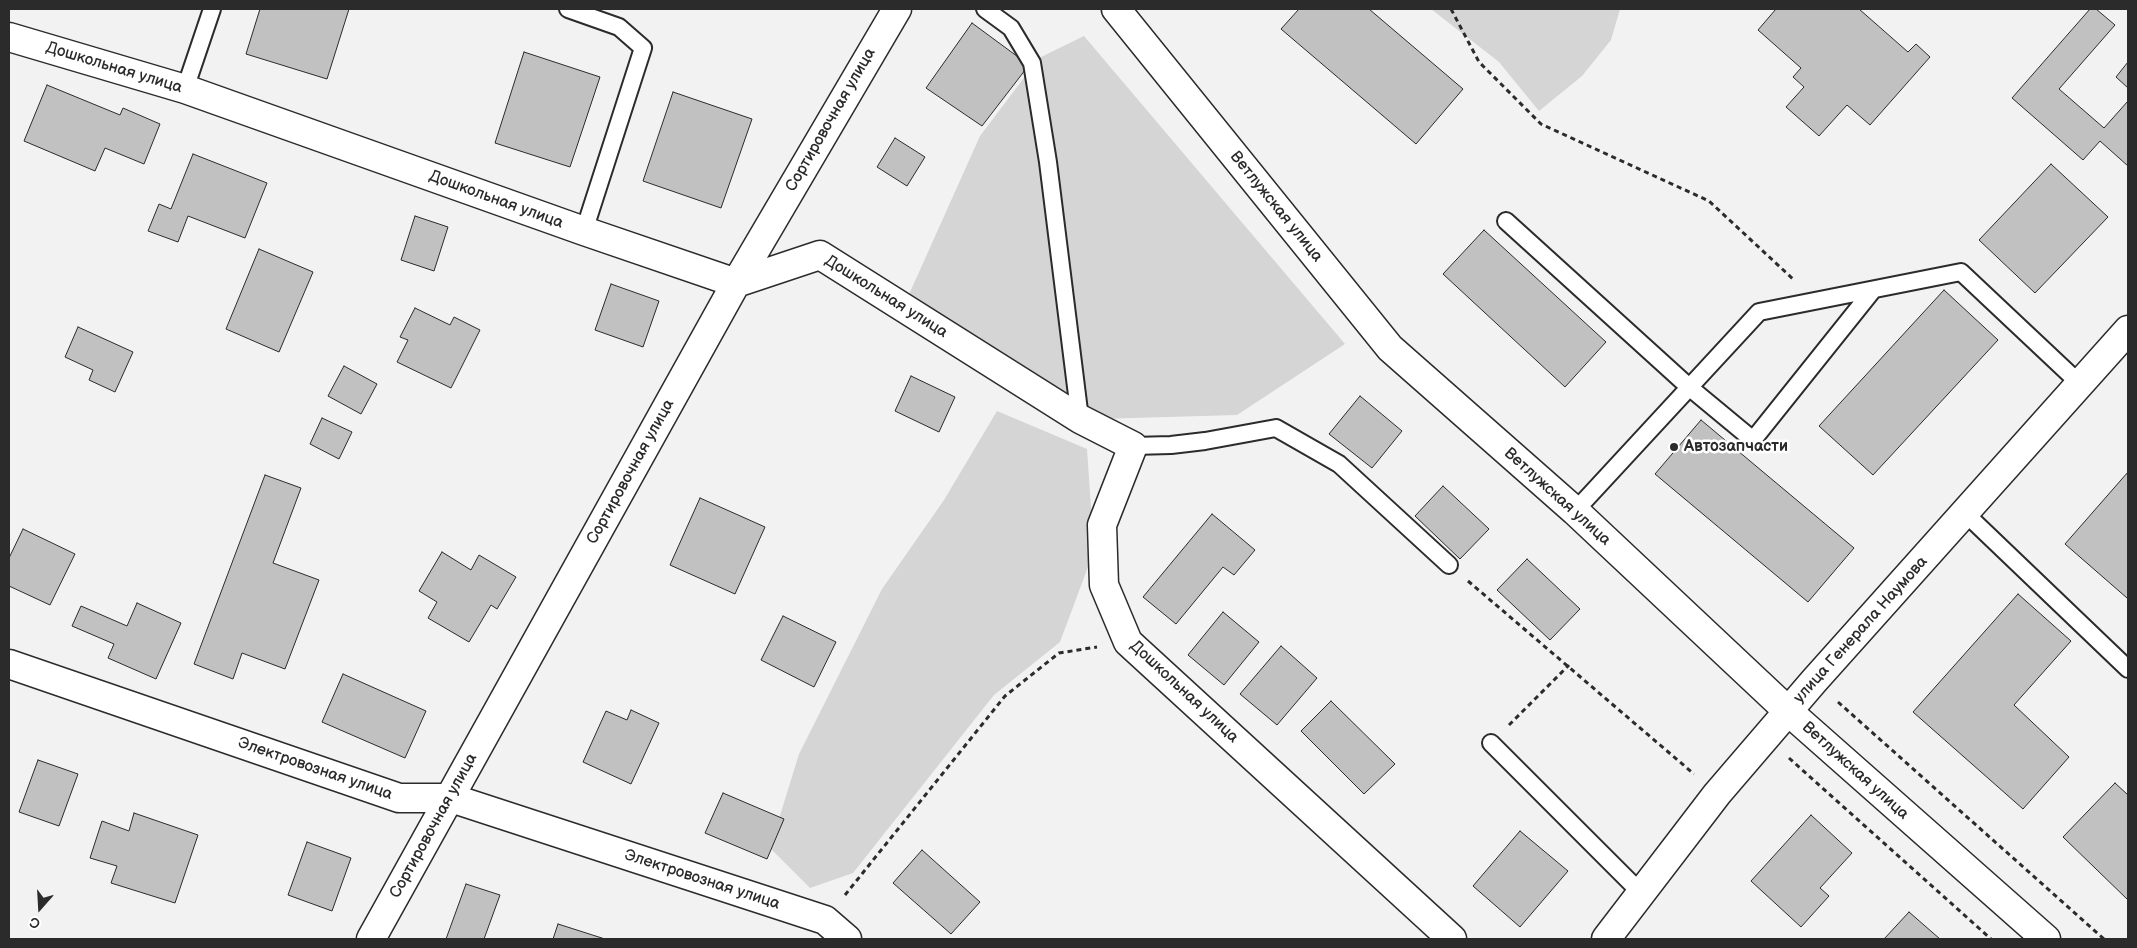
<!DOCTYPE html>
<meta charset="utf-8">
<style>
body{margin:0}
#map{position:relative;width:2137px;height:948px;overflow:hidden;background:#f2f2f2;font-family:"Balsamiq Sans",sans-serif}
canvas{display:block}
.frame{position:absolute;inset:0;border:10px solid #2b2b2b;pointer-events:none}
.north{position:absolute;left:15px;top:883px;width:50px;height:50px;-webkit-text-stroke:4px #fff;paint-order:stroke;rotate:199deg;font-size:14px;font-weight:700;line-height:20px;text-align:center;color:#2b2b2b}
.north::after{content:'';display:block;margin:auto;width:18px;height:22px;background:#2b2b2b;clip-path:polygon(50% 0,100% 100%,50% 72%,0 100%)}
</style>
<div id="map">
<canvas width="2137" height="948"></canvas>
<div class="frame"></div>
<div class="north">С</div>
</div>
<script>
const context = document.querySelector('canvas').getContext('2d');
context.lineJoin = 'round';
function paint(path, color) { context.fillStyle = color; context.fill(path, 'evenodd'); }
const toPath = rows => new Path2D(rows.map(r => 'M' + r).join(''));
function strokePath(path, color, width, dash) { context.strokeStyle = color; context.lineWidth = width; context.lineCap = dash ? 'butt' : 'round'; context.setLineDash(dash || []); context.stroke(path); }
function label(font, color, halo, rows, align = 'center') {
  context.font = font + ' "Balsamiq Sans",sans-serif'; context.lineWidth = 5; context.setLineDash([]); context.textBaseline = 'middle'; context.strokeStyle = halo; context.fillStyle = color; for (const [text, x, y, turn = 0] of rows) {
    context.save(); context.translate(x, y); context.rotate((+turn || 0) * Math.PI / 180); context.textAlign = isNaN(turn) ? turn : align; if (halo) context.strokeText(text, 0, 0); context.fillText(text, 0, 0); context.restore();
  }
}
paint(toPath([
 [1431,9,1620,9,1611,40,1582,76,1539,111,1499,62],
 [1084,36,1345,344,1237,415,1097,419,902,310,980,136,1039,58],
 [997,411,1087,449,1094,551,1060,642,994,695,853,873,810,888,770,848,799,754,882,589,944,500]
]), '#d5d5d5');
const building = toPath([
 [260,9,349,9,327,79,246,54,260,9],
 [1299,9,1369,9,1463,89,1416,144,1281,29,1299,9],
 [1776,9,1859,9,1908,52,1916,44,1930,57,1870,125,1847,105,1819,136,1786,107,1804,87,1793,77,1801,68,1758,30,1776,9],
 [2090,9,2096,9,2115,25,2059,89,2104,128,2128,101,2128,166,2100,141,2083,160,2012,98,2090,9],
 [972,23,1029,65,982,126,926,88,972,23],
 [524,52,600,77,570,167,495,143,524,52],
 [2128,62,2128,88,2116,77,2128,62],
 [47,85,120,115,123,108,160,124,144,164,105,148,95,171,24,141,47,85],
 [673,92,752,119,721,208,643,181,673,92],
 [895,138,925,157,907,186,877,167,895,138],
 [193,154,267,183,245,238,188,216,178,242,148,231,159,204,171,209,193,154],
 [2051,164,2108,217,2035,293,1979,240,2051,164],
 [415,216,448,227,434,271,401,260,415,216],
 [1484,230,1606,342,1565,387,1443,274,1484,230],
 [259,249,313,272,279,352,226,329,259,249],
 [611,284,659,301,643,347,595,330,611,284],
 [1944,290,1998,340,1873,475,1819,426,1944,290],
 [415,308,450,325,454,317,480,330,451,388,397,362,408,340,400,337,415,308],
 [78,327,133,352,115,392,89,380,93,370,65,357,78,327],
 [344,366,377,384,361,414,328,396,344,366],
 [911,376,955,397,939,432,895,411,911,376],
 [1360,396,1402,431,1372,468,1329,434,1360,396],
 [322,418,352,432,339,459,310,444,322,418],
 [1701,420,1854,548,1808,602,1655,474,1701,420],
 [2128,472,2128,596,2127,598,2065,544,2128,472],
 [265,475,301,488,273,563,319,580,285,669,242,653,233,679,194,664,265,475],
 [1443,486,1489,529,1460,559,1415,516,1443,486],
 [700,498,765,527,735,594,670,565,700,498],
 [1212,514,1255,550,1234,575,1223,567,1176,624,1143,597,1212,514],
 [23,529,75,554,50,605,9,586,9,558,23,529],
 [442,552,471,570,479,555,516,577,497,609,491,605,469,642,428,618,437,602,419,591,442,552],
 [1527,559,1580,609,1550,640,1497,590,1527,559],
 [2018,594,2071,641,2014,705,2069,757,2023,809,1913,712,2018,594],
 [137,603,181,623,156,679,108,658,114,644,72,626,81,606,127,626,137,603],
 [1223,612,1259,642,1224,685,1188,655,1223,612],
 [783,616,836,642,814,687,761,660,783,616],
 [1281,646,1317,678,1277,725,1240,694,1281,646],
 [343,674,426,711,405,758,322,722,343,674],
 [1331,701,1395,764,1364,794,1301,731,1331,701],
 [631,710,659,723,631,784,583,762,606,711,627,720,631,710],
 [38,760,78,774,59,826,19,812,38,760],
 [2115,783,2128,795,2128,900,2063,837,2115,783],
 [723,793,784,819,767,859,705,833,723,793],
 [134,813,198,835,175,903,111,883,117,866,90,858,102,821,129,831,134,813],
 [1811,815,1852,853,1820,888,1829,896,1801,927,1751,881,1811,815],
 [1520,831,1568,871,1520,927,1473,886,1520,831],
 [307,842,351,858,332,911,288,895,307,842],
 [922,850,980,902,951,934,893,883,922,850],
 [466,884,500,895,484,939,446,939,466,884],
 [1909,912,1940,939,1884,939,1909,912],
 [558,924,605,939,553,939,558,924]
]);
paint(building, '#c1c1c1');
strokePath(building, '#2b2b2b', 1);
const lane = toPath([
 [568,9,619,27,643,48,584,231],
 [985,9,1011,28,1032,63,1048,162,1080,419],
 [185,89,212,9],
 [1506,221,1689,387,1753,440,1873,290],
 [1133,446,1171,445,1205,441,1276,428,1339,464,1449,565],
 [1575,511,1759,312,1961,272,2079,383],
 [1965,513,2128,669],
 [1491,743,1641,893]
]);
const street = toPath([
 [9,37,185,89,584,231,736,283,820,255,1080,419,1133,446,1102,525,1104,585,1128,642,1452,939],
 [9,664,399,798,451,798,825,920,847,939],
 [371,939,736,283,897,9],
 [1606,939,1717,794,1814,681,2128,330]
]);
const secondary = toPath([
 [1116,9,1390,348,1575,511,1789,712,2046,939]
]);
strokePath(lane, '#2b2b2b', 20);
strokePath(street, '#2b2b2b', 31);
strokePath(secondary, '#2b2b2b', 31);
strokePath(toPath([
 [1451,9,1479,62,1541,124,1709,201,1793,279],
 [1468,581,1694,774],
 [1838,702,2104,939],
 [1509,725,1569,665],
 [1789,758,1991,939],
 [845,895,1005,696,1059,653,1097,647]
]), '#2b2b2b', 3, [5, 4]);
strokePath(lane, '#fff', 16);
strokePath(street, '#fff', 28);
strokePath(secondary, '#fff', 28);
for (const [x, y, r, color] of [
 [1674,447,5,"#2b2b2b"]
]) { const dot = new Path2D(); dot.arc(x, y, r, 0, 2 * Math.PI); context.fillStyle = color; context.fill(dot); strokePath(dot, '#fff', 2); }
label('16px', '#2b2b2b', '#fff', [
 ["Дошкольная улица",114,68,17],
 ["Сортировочная улица",831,120,-60],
 ["Дошкольная улица",496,200,20],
 ["Ветлужская улица",1276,207,51],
 ["Дошкольная улица",886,297,32],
 ["Сортировочная улица",631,472,-61],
 ["Ветлужская улица",1557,497,42],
 ["улица Генерала Наумова",1861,630,-48],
 ["Дошкольная улица",1184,692,43],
 ["Электровозная улица",315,769,19],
 ["Ветлужская улица",1855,771,42],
 ["Сортировочная улица",434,826,-61],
 ["Электровозная улица",702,880,18]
]);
label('bold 16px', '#2b2b2b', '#fff', [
 ["Автозапчасти",1684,447]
], 'left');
</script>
